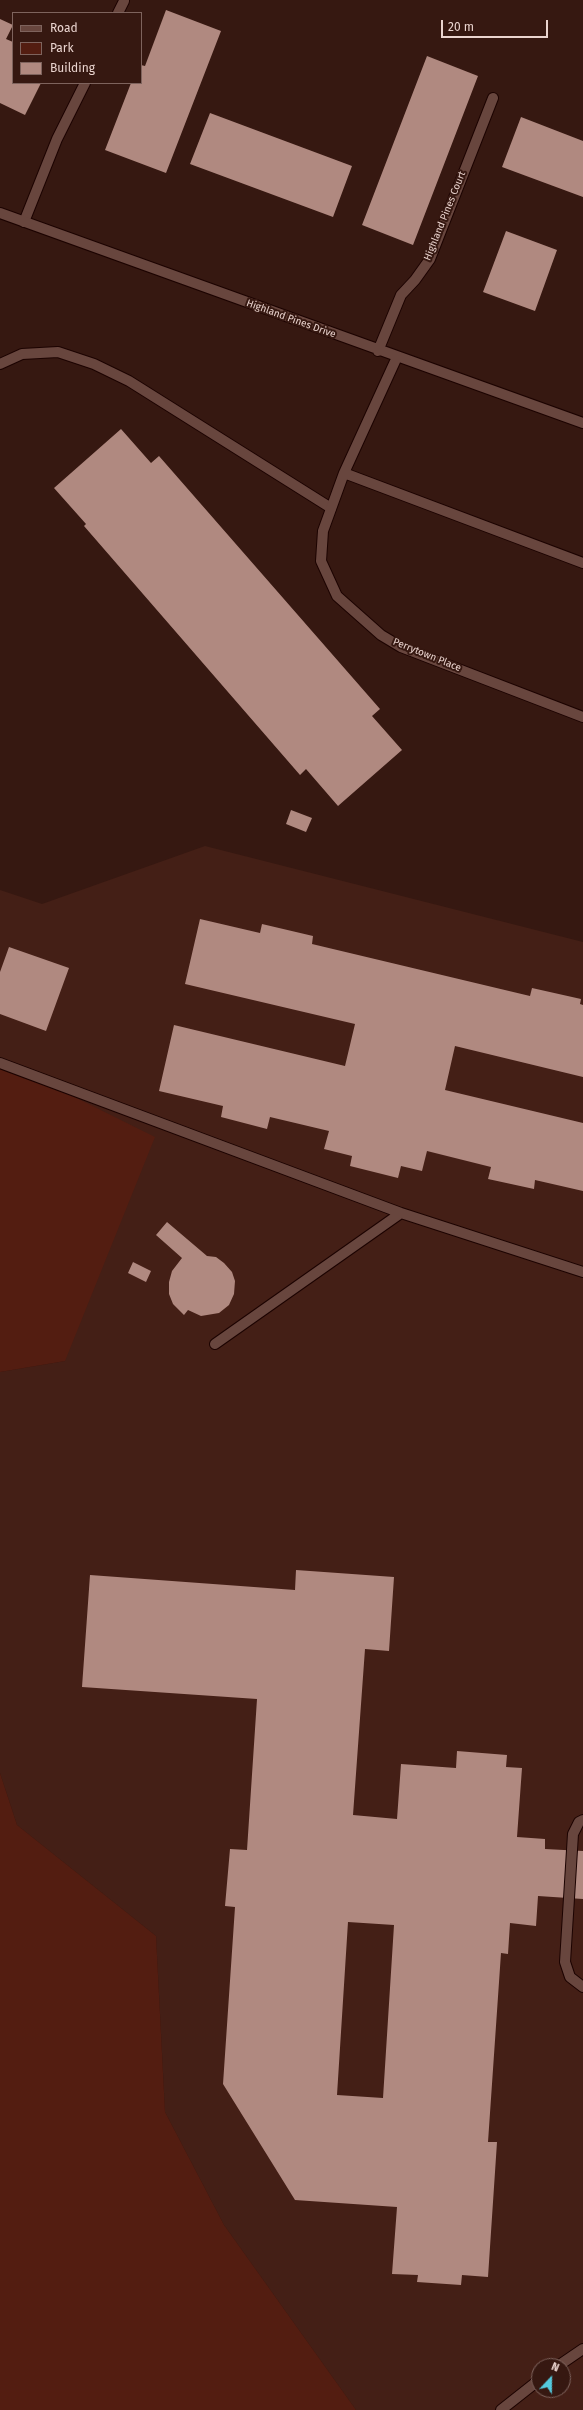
<!DOCTYPE html>
<style>
body{margin:0}
#map{position:relative;width:583px;height:2410px;overflow:hidden;background:#361811;font-family:"Fira Sans",sans-serif}
canvas{display:block}
.legend{position:absolute;left:12px;top:12px;width:130px;height:72px;box-sizing:border-box;background:#361811;border:1px solid #7e635d;margin:0;padding:5px 7px;list-style:none;font-size:12px;color:#ead4cf}
.legend li{display:flex;align-items:center;gap:8px;height:20px}
.legend b{width:20px;border:1px solid #7e635d}
.north{position:absolute;left:531px;top:2358px;width:40px;height:40px;box-sizing:border-box;background:#361811;border:1px solid #7e635d;border-radius:50%;rotate:22deg;font-size:11px;font-weight:700;line-height:16px;text-align:center;color:#ead4cf}
.north::after{content:'';display:block;margin:auto;width:14px;height:18px;background:#54cade;clip-path:polygon(50% 0,100% 100%,50% 72%,0 100%)}
.scale{position:absolute;left:441px;top:20px;width:107px;height:18px;box-sizing:border-box;border:2px solid #ead4cf;border-top:0;padding-left:5px;font-size:12px;line-height:14px;white-space:nowrap;color:#ead4cf;-webkit-text-stroke:3px #361811;paint-order:stroke}
</style>
<div id="map">
<canvas width="583" height="2410"></canvas>
<ul class="legend">
<li><b style="height:5px;background:#68463e"></b>Road</li>
<li><b style="height:11px;background:#531d11"></b>Park</li>
<li><b style="height:11px;background:#b08980"></b>Building</li>
</ul>
<div class="north">N</div>
<div class="scale">20 m</div>
</div>
<script>
const context = document.querySelector('canvas').getContext('2d');
context.lineJoin = 'round';
function paint(path, color) { context.fillStyle = color; context.fill(path, 'evenodd'); }
const toPath = rows => new Path2D(rows.map(r => 'M' + r).join(''));
function strokePath(path, color, width, dash) { context.strokeStyle = color; context.lineWidth = width; context.lineCap = dash ? 'butt' : 'round'; context.setLineDash(dash || []); context.stroke(path); }
function label(font, color, halo, rows, align = 'center') {
  context.font = font + ' "Fira Sans",sans-serif'; context.lineWidth = 4; context.setLineDash([]); context.textBaseline = 'middle'; context.strokeStyle = halo; context.fillStyle = color; for (const [text, x, y, turn = 0] of rows) {
    context.save(); context.translate(x, y); context.rotate((+turn || 0) * Math.PI / 180); context.textAlign = isNaN(turn) ? turn : align; if (halo) context.strokeText(text, 0, 0); context.fillText(text, 0, 0); context.restore();
  }
}
paint(toPath([
 [205,846,583,942,583,2410,356,2410,224,2225,165,2112,156,1936,17,1825,0,1773,0,1372,65,1361,0,1060,0,890,42,904],
 [539,2366,563,2366,563,2390,539,2390]
]), '#441f16');
paint(toPath([
 [0,1060,155,1137,65,1361,0,1372],
 [0,1773,17,1825,156,1936,165,2112,224,2225,356,2410,0,2410]
]), '#531d11');
paint(toPath([
 [166,10,221,31,166,173,105,150,131,83,141,83,141,65,145,66],
 [0,19,13,25,6,39,13,42,13,83,41,83,25,115,0,103],
 [427,56,478,76,413,245,362,225],
 [210,113,352,166,333,217,190,164],
 [521,117,583,141,583,197,502,167],
 [506,231,557,250,535,311,483,292],
 [121,429,151,463,159,456,380,709,372,716,402,750,338,806,306,769,300,775,84,526,86,524,54,488],
 [291,810,312,818,306,832,286,824],
 [200,919,260,933,262,924,313,936,312,944,530,996,532,988,581,999,580,1004,583,1005,583,1077,455,1046,445,1090,583,1123,583,1191,535,1180,534,1189,488,1179,491,1167,427,1151,422,1171,401,1166,398,1178,350,1166,352,1156,324,1149,329,1131,270,1117,267,1129,221,1117,223,1106,159,1091,174,1025,345,1066,355,1024,185,984],
 [9,947,69,968,46,1031,0,1014,0,972],
 [167,1222,207,1256,216,1257,224,1263,232,1272,235,1281,234,1294,229,1305,219,1313,201,1316,188,1310,184,1315,173,1304,169,1294,169,1282,172,1271,182,1258,156,1235],
 [133,1262,151,1271,146,1282,128,1273],
 [296,1570,394,1577,389,1651,365,1649,353,1815,397,1819,401,1764,456,1768,457,1751,507,1755,506,1767,522,1768,517,1837,545,1839,545,1849,583,1851,583,1899,538,1896,536,1926,510,1923,508,1954,501,1953,488,2142,497,2142,488,2277,462,2275,461,2285,417,2282,418,2275,392,2274,397,2207,295,2200,223,2084,235,1907,225,1906,230,1849,247,1850,257,1699,82,1687,90,1575,295,1590],
 [348,1922,394,1925,383,2098,337,2095]
]), '#b08980');
const lane = toPath([
 [118,13,124,1],
 [24,222,57,139,85,83],
 [0,364,22,354,58,352,94,364,129,381,331,508],
 [0,1063,401,1213,583,1272],
 [215,1344,401,1213],
 [583,1820,579,1822,573,1834,565,1962,570,1977,583,1987],
 [558,2366,583,2349],
 [501,2410,539,2380]
]);
const street = toPath([
 [0,213,583,423],
 [378,351,401,295,415,280,430,259,493,98],
 [397,357,344,473,323,531,321,561,337,596,381,635,401,647,583,717],
 [344,473,583,563]
]);
strokePath(lane, '#1c0301', 12);
strokePath(street, '#1c0301', 12);
strokePath(lane, '#68463e', 10);
strokePath(street, '#68463e', 10);
label('10px', '#ead4cf', '#361811', [
 ["Highland Pines Court",445,216,-68],
 ["Highland Pines Drive",291,319,20],
 ["Perrytown Place",427,655,22]
]);
</script>
